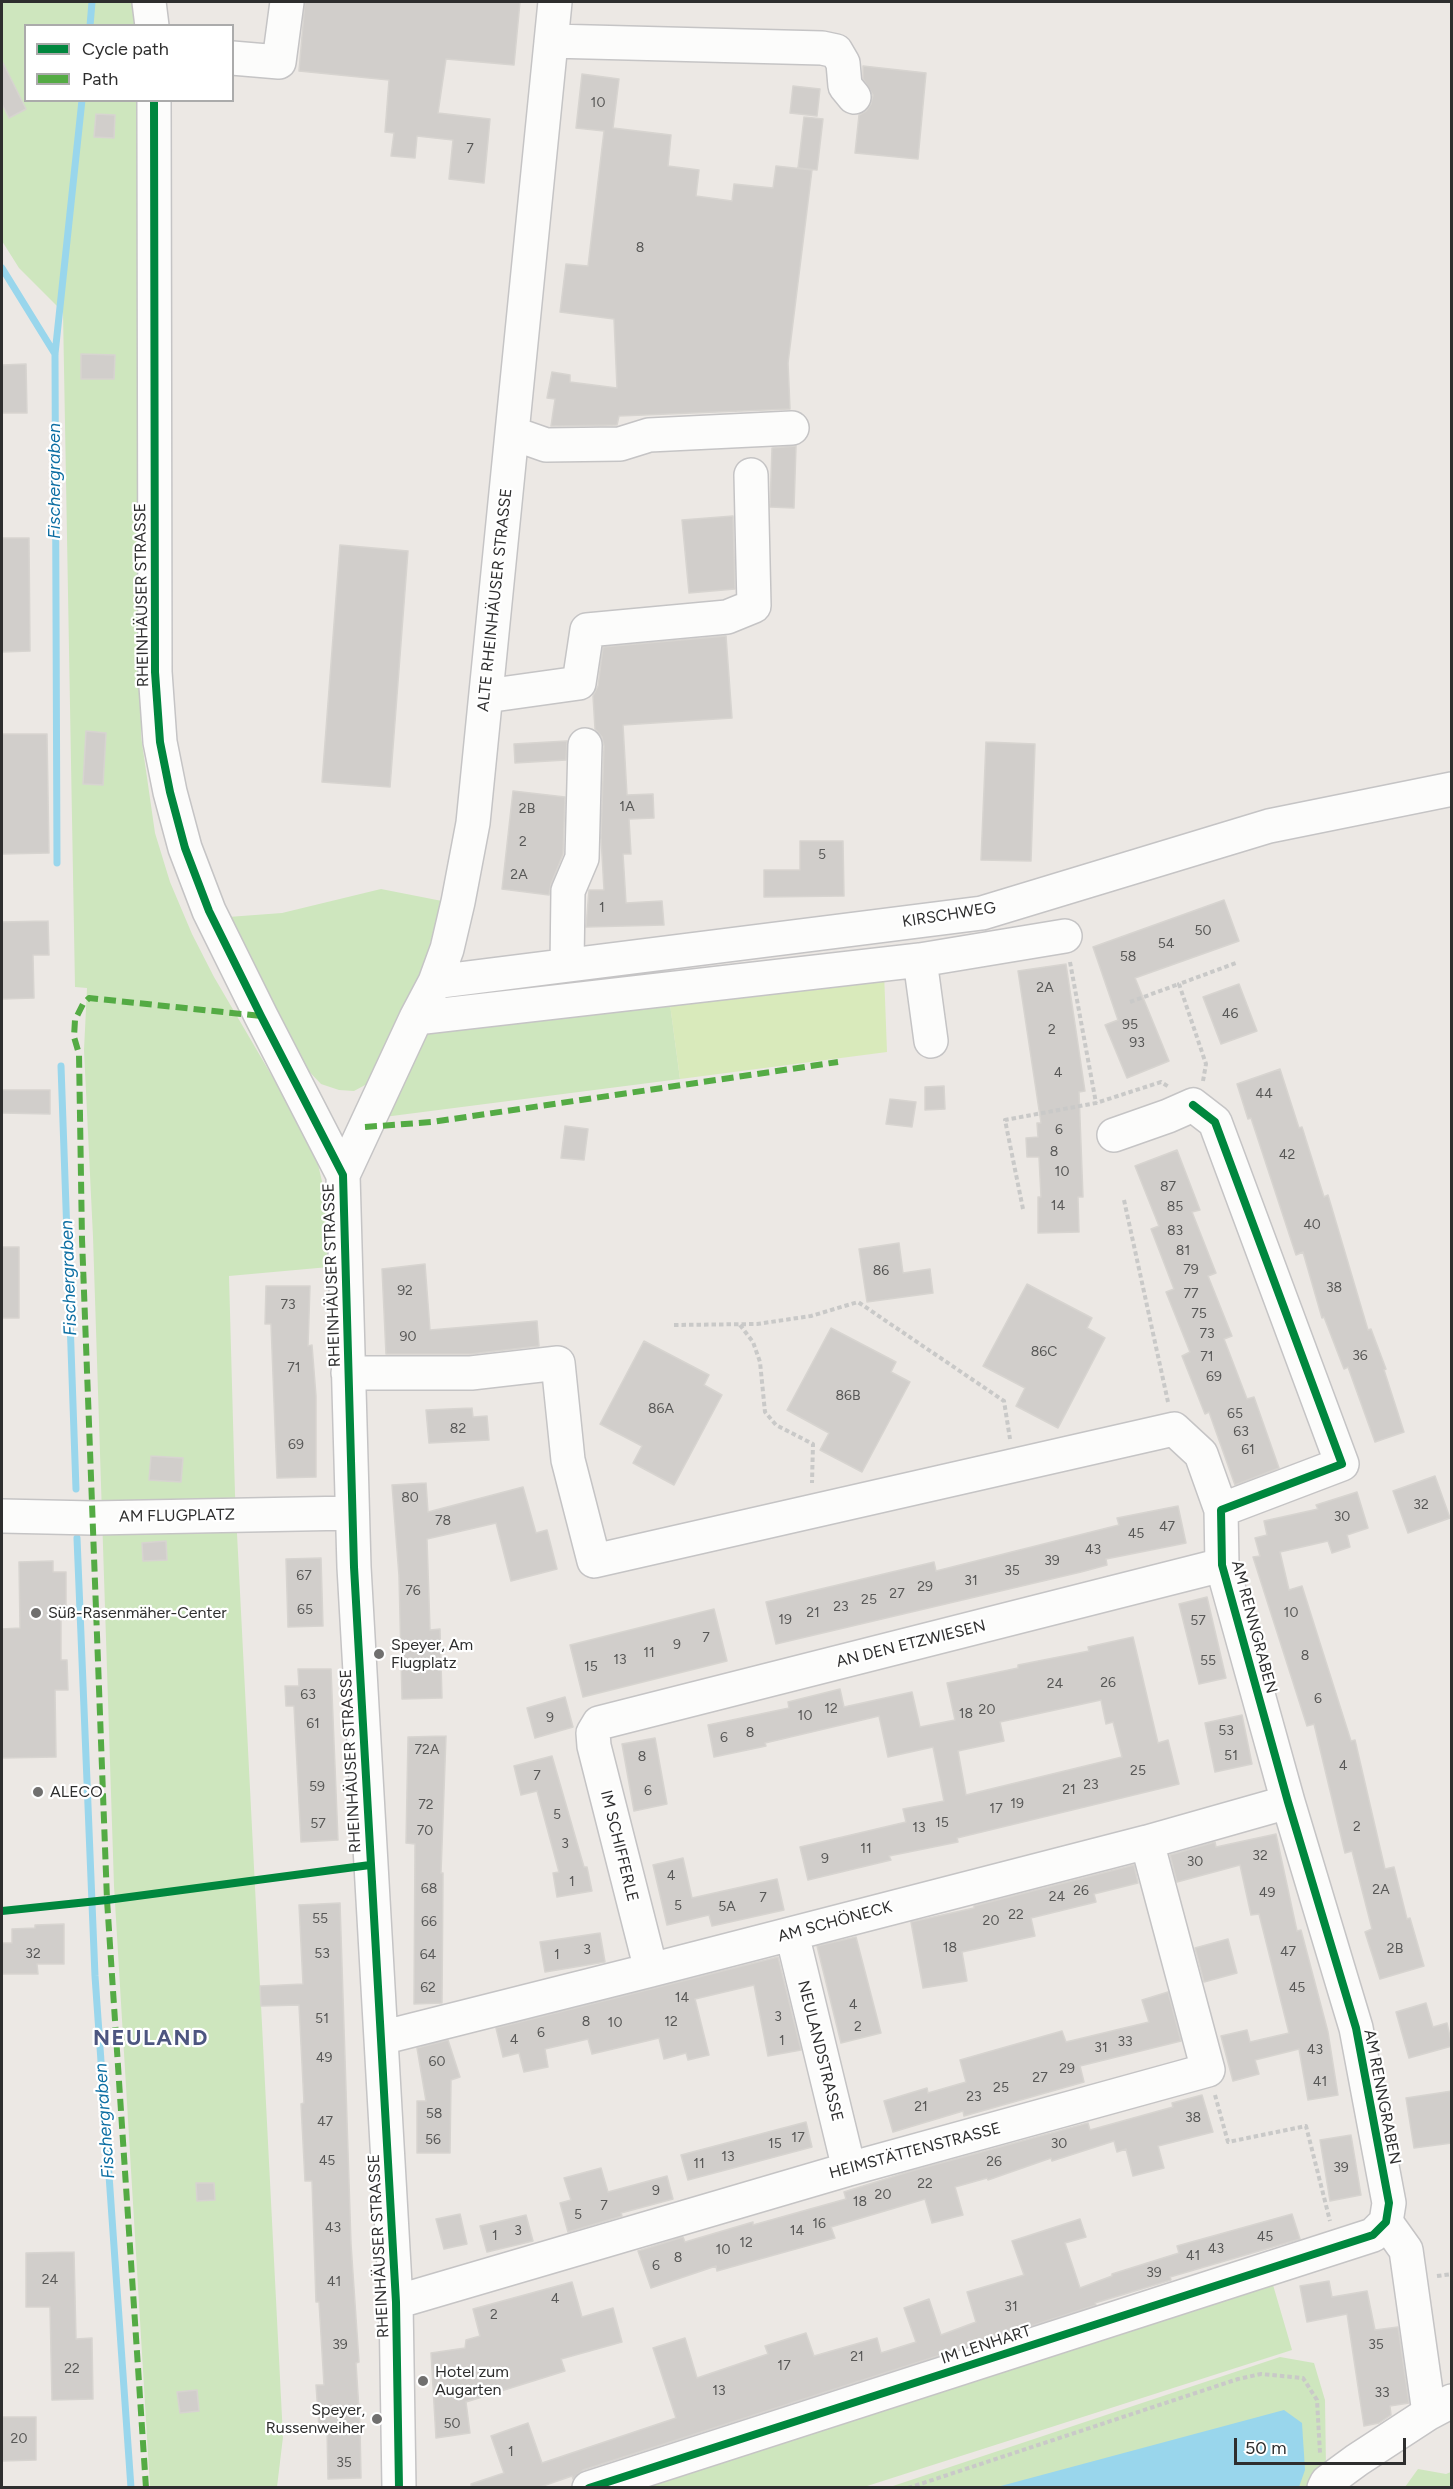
<!DOCTYPE html>
<meta charset="utf-8">
<style>
body{margin:0}
#map{position:relative;width:1453px;height:2489px;overflow:hidden;background:#ece8e4;font-family:Figtree,sans-serif}
canvas{display:block}
.frame{position:absolute;inset:0;border:3px solid #2e2e2e;pointer-events:none}
.legend{position:absolute;left:24px;top:24px;width:210px;height:78px;box-sizing:border-box;background:#fff;border:2px solid #ababab;margin:0;padding:8px 10px;list-style:none;font-size:18px;color:#2e2e2e}
.legend li{display:flex;align-items:center;gap:12px;height:30px}
.legend b{width:30px;border:2px solid #ababab}
.scale{position:absolute;left:1234px;top:2438px;width:172px;height:27px;box-sizing:border-box;border:3px solid #2e2e2e;border-top:0;padding-left:8px;font-size:18px;line-height:21px;white-space:nowrap;color:#2e2e2e;-webkit-text-stroke:4px #fff;paint-order:stroke}
</style>
<div id="map">
<canvas width="1453" height="2489"></canvas>
<div class="frame"></div>
<ul class="legend">
<li><b style="height:8px;background:#00873e"></b>Cycle path</li>
<li><b style="height:8px;background:#54ab44"></b>Path</li>
</ul>
<div class="scale">50 m</div>
</div>
<script>
const context = document.querySelector('canvas').getContext('2d');
context.lineJoin = 'round';
function paint(path, color) { context.fillStyle = color; context.fill(path, 'evenodd'); }
const toPath = rows => new Path2D(rows.map(r => 'M' + r).join(''));
function strokePath(path, color, width, dash) { context.strokeStyle = color; context.lineWidth = width; context.lineCap = dash ? 'butt' : 'round'; context.setLineDash(dash || []); context.stroke(path); }
function label(font, color, halo, rows, align = 'center') {
  context.font = font + ' Figtree,sans-serif'; context.lineWidth = 4.5; context.setLineDash([]); context.textBaseline = 'middle'; context.strokeStyle = halo; context.fillStyle = color; for (const [text, x, y, turn = 0] of rows) {
    context.save(); context.translate(x, y); context.rotate((+turn || 0) * Math.PI / 180); context.textAlign = isNaN(turn) ? turn : align; if (halo) context.strokeText(text, 0, 0); context.fillText(text, 0, 0); context.restore();
  }
}
paint(toPath([
 [2,2,133,2,136,25,26,26,26,100,138,101,142,298,141,736,155,833,170,882,192,934,214,977,303,1129,317,1160,324,1190,329,1267,229,1276,235,1494,283,2437,277,2487,150,2487,114,1886,93,1237,84,1050,87,988,75,987,63,312,19,268,2,241],
 [381,889,442,901,420,979,367,1084,354,1091,339,1090,321,1084,302,1064,228,917,282,913],
 [669,996,680,1079,384,1117,421,1026],
 [1271,2278,1292,2350,864,2487,637,2488],
 [1280,2357,1314,2363,1325,2400,1326,2468,1313,2487,887,2488],
 [1418,2469,1446,2474,1451,2472,1451,2487,1405,2487]
]), '#cee6be');
paint(toPath([
 [884,972,887,1052,680,1079,669,997]
]), '#d9eabb');
paint(toPath([
 [1284,2410,1302,2423,1305,2470,1299,2487,997,2487]
]), '#99d6ec');
strokePath(toPath([
 [90,26,92,2],
 [2,268,55,354],
 [57,863,55,354,82,100],
 [61,1066,76,1489],
 [77,1538,95,1976,131,2488]
]), '#99d6ec', 7);
const building = toPath([
 [305,2,520,2,514,65,446,59,438,113,490,119,484,183,449,179,453,140,417,136,415,158,391,156,394,133,385,132,389,80,299,71,305,2],
 [2,61,26,109,9,118,2,104,2,61],
 [863,66,926,73,918,159,855,153,859,115,866,111,871,104,873,95,863,79,863,66],
 [582,74,619,79,613,128,671,135,668,166,699,170,696,196,732,201,734,184,773,188,776,166,812,170,788,363,790,409,619,416,617,425,551,426,555,399,547,398,552,372,570,375,570,382,617,388,614,319,560,312,566,264,588,266,604,131,576,128,582,74],
 [793,86,820,89,817,116,790,113,793,86],
 [96,114,115,115,114,138,94,137,96,114],
 [804,117,823,119,817,170,798,168,804,117],
 [81,354,115,355,114,379,81,379,81,354],
 [26,364,27,413,2,413,2,365,26,364],
 [796,446,794,508,770,507,772,448,796,446],
 [733,516,735,589,689,593,682,520,733,516],
 [2,538,29,538,30,651,2,652,2,538],
 [340,545,408,551,390,787,322,782,340,545],
 [726,636,732,718,623,725,627,795,653,794,654,818,629,819,631,854,623,854,626,903,662,901,664,925,586,927,589,890,604,890,601,837,604,746,602,737,595,729,593,696,598,686,603,647,726,636],
 [86,731,106,733,103,785,83,784,86,731],
 [2,734,47,734,49,853,2,854,2,734],
 [567,741,566,760,515,763,514,744,567,741],
 [986,742,1035,744,1031,861,981,860,986,742],
 [513,791,565,797,563,854,551,884,549,895,502,889,513,791],
 [800,841,843,841,844,896,764,897,764,870,800,870,800,841],
 [1224,900,1239,941,1135,978,1169,1061,1127,1078,1105,1025,1118,1020,1093,947,1224,900],
 [48,921,49,955,33,955,34,998,2,999,2,922,48,921],
 [1066,964,1085,1091,1079,1092,1083,1197,1078,1197,1079,1232,1038,1233,1038,1197,1041,1197,1039,1157,1027,1157,1026,1138,1038,1137,1037,1123,1041,1123,1018,971,1066,964],
 [1239,984,1257,1031,1221,1044,1203,997,1239,984],
 [1280,1069,1299,1128,1302,1127,1324,1197,1328,1195,1368,1330,1371,1329,1386,1369,1384,1370,1404,1432,1375,1442,1348,1367,1344,1369,1324,1317,1322,1318,1303,1252,1296,1255,1251,1118,1248,1119,1237,1084,1280,1069],
 [944,1086,945,1109,925,1110,925,1087,944,1086],
 [2,1090,50,1090,50,1114,2,1113,2,1090],
 [890,1099,916,1102,912,1127,886,1124,890,1099],
 [565,1126,588,1129,584,1160,561,1158,565,1126],
 [1177,1150,1200,1210,1192,1212,1216,1273,1208,1276,1232,1336,1224,1339,1247,1399,1254,1397,1279,1468,1235,1485,1209,1412,1205,1414,1182,1356,1190,1352,1166,1292,1174,1289,1151,1229,1159,1226,1135,1166,1177,1150],
 [899,1243,903,1273,930,1269,933,1293,867,1302,859,1249,899,1243],
 [2,1247,19,1247,19,1318,2,1318,2,1247],
 [425,1264,430,1330,537,1321,539,1346,470,1354,386,1354,382,1269,425,1264],
 [1027,1284,1092,1318,1087,1328,1105,1338,1058,1428,1016,1406,1025,1388,983,1366,1027,1284],
 [266,1286,310,1286,308,1346,312,1345,316,1396,316,1477,277,1478,271,1324,265,1324,266,1286],
 [831,1328,896,1362,891,1372,910,1382,862,1472,820,1450,829,1433,787,1410,831,1328],
 [644,1341,709,1375,704,1385,722,1395,674,1485,633,1463,642,1446,600,1424,644,1341],
 [472,1408,473,1417,487,1416,489,1440,429,1443,426,1410,472,1408],
 [151,1456,183,1458,181,1482,149,1480,151,1456],
 [1435,1476,1450,1518,1408,1533,1393,1491,1435,1476],
 [426,1483,428,1512,523,1487,536,1533,547,1530,557,1569,511,1581,496,1523,427,1539,430,1630,440,1629,442,1698,402,1699,399,1576,392,1485,426,1483],
 [1357,1492,1368,1528,1347,1535,1350,1547,1332,1553,1328,1541,1280,1552,1289,1590,1302,1586,1351,1741,1355,1740,1385,1869,1394,1867,1407,1919,1410,1918,1424,1966,1380,1979,1365,1932,1372,1929,1352,1851,1345,1853,1314,1724,1307,1726,1253,1557,1260,1556,1255,1538,1267,1535,1264,1521,1318,1509,1316,1505,1357,1492],
 [1178,1506,1186,1543,1106,1559,1107,1565,1081,1572,776,1644,766,1602,934,1562,936,1571,1119,1525,1117,1518,1178,1506],
 [166,1541,167,1560,143,1561,142,1543,166,1541],
 [321,1558,323,1626,288,1627,286,1559,321,1558],
 [53,1561,53,1572,66,1572,66,1614,61,1614,61,1660,67,1660,68,1690,55,1690,56,1757,2,1758,2,1629,20,1628,19,1562,53,1561],
 [1207,1597,1226,1678,1199,1684,1179,1604,1207,1597],
 [714,1609,727,1661,583,1697,570,1645,714,1609],
 [1133,1637,1158,1743,1168,1740,1179,1784,957,1838,958,1842,889,1856,891,1860,808,1880,800,1847,906,1822,903,1809,944,1801,933,1747,888,1757,879,1716,765,1743,766,1746,714,1757,708,1725,789,1708,788,1702,840,1689,844,1707,912,1692,920,1727,955,1720,947,1683,1018,1668,1018,1665,1089,1651,1088,1647,1133,1637],
 [1101,1700,1106,1724,1113,1722,1122,1757,966,1795,958,1751,1004,1741,1000,1722,1101,1700],
 [298,1669,331,1669,338,1840,301,1842,294,1706,286,1706,285,1686,299,1686,298,1669],
 [565,1697,573,1727,535,1738,527,1708,565,1697],
 [1242,1715,1252,1764,1215,1772,1205,1723,1242,1715],
 [446,1736,441,1873,443,1873,442,2003,414,2004,415,1844,406,1843,408,1737,446,1736],
 [655,1738,667,1804,634,1811,622,1744,655,1738],
 [552,1756,584,1867,587,1867,592,1891,557,1897,553,1873,559,1872,537,1791,521,1795,514,1766,552,1756],
 [1276,1834,1297,1931,1301,1930,1328,2032,1338,2095,1308,2100,1299,2049,1255,2060,1259,2074,1233,2081,1221,2036,1247,2030,1250,2042,1289,2033,1259,1914,1251,1915,1240,1865,1177,1882,1170,1855,1215,1842,1216,1847,1276,1834],
 [683,1858,692,1898,777,1879,784,1910,712,1926,709,1915,667,1925,653,1865,683,1858],
 [1134,1865,1138,1883,1094,1894,1096,1902,1031,1918,1035,1936,962,1952,967,1981,923,1988,911,1922,974,1908,974,1906,1134,1865],
 [340,1903,351,2244,359,2362,356,2363,360,2426,361,2478,328,2479,327,2428,319,2428,316,2385,324,2385,319,2302,316,2302,312,2181,305,2181,301,2104,304,2103,299,2005,261,2006,260,1986,303,1984,299,1905,340,1903],
 [64,1924,64,1964,37,1964,38,1974,2,1974,2,1943,12,1943,12,1929,35,1928,35,1925,64,1924],
 [600,1933,605,1962,545,1972,540,1942,600,1933],
 [856,1937,881,2033,841,2043,817,1946,856,1937],
 [1228,1939,1237,1973,1204,1982,1195,1948,1228,1939],
 [778,1957,801,2050,768,2056,754,1985,695,1999,709,2055,688,2060,686,2053,664,2059,659,2038,592,2054,588,2039,545,2049,548,2067,524,2072,519,2053,503,2057,496,2028,778,1957],
 [1168,1992,1181,2041,1080,2066,1084,2082,964,2116,963,2111,893,2132,884,2101,927,2088,928,2093,966,2082,960,2060,1062,2031,1066,2042,1149,2022,1142,2000,1168,1992],
 [1426,2003,1433,2027,1447,2023,1452,2046,1409,2058,1396,2012,1426,2003],
 [448,2040,460,2077,451,2080,450,2153,417,2153,417,2101,426,2101,417,2048,448,2040],
 [1452,2091,1452,2143,1414,2148,1406,2098,1452,2091],
 [1202,2095,1213,2132,1158,2146,1164,2168,1133,2176,1126,2149,1117,2152,1114,2141,1052,2161,1051,2158,988,2180,987,2178,955,2187,963,2215,932,2223,925,2199,831,2227,835,2238,717,2271,716,2266,651,2288,638,2251,683,2237,685,2242,753,2222,753,2225,803,2211,846,2199,844,2192,908,2172,1088,2123,1090,2130,1173,2107,1172,2103,1202,2095],
 [806,2122,812,2147,688,2180,681,2155,806,2122],
 [1351,2135,1361,2195,1330,2201,1320,2140,1351,2135],
 [601,2168,608,2192,667,2176,673,2199,621,2213,622,2216,568,2232,560,2203,571,2200,564,2178,601,2168],
 [196,2183,214,2183,215,2200,197,2201,196,2183],
 [460,2214,467,2244,444,2249,436,2219,460,2214],
 [1292,2214,1300,2239,1170,2277,1171,2280,1095,2303,1096,2305,583,2470,573,2479,572,2476,540,2487,471,2487,471,2484,504,2473,491,2436,528,2423,542,2463,676,2418,653,2348,685,2338,697,2378,768,2354,765,2346,806,2333,814,2356,877,2338,881,2353,916,2342,904,2308,929,2299,941,2335,976,2322,967,2292,1024,2275,1012,2241,1080,2219,1086,2237,1065,2243,1080,2288,1112,2276,1112,2274,1179,2253,1177,2246,1292,2214],
 [526,2215,533,2241,487,2252,480,2226,526,2215],
 [74,2252,76,2339,92,2338,93,2399,52,2400,50,2307,26,2307,26,2253,74,2252],
 [1329,2281,1332,2297,1367,2291,1375,2330,1398,2327,1409,2403,1390,2406,1391,2415,1379,2423,1364,2426,1347,2314,1307,2322,1300,2286,1329,2281],
 [572,2282,582,2317,613,2308,622,2342,561,2359,565,2371,466,2402,470,2433,436,2438,431,2353,465,2348,466,2340,480,2336,473,2309,572,2282],
 [197,2390,199,2411,180,2413,177,2392,197,2390],
 [2,2417,36,2417,36,2460,2,2461,2,2417]
]);
paint(building, '#d1cecb');
strokePath(building, '#d7d4d0', 1.5);
const minor = toPath([
 [149,2,152,26],
 [551,41,822,48,836,51,843,63,845,86,854,97],
 [232,58,279,62,287,2],
 [154,100,155,672,160,742,170,792,185,848,209,911,261,1016,343,1175,354,1567,396,2302,399,2488],
 [512,433,546,445,620,444,649,435,792,428],
 [486,696,579,683,587,630,727,617,754,606,751,475],
 [920,960,931,1041],
 [567,965,568,891,582,858,585,745],
 [435,982,982,913,1269,826,1452,789],
 [416,1018,920,960,1065,936],
 [343,1175,416,1018,435,982,447,949,458,902,473,823,555,2],
 [348,1373,471,1373,558,1363,568,1460,594,1561,1174,1429,1201,1454,1221,1510],
 [2,1516,93,1518,352,1513],
 [792,1934,849,2169],
 [651,1970,594,1746,593,1733,599,1723,1222,1565],
 [381,2038,651,1970,1147,1842,1288,1802],
 [1386,2222,1406,2250,1429,2413],
 [396,2302,849,2169,1208,2070,1147,1842],
 [589,2488,1373,2235,1386,2222,1389,2203,1356,2028,1288,1802,1222,1565,1221,1510,1342,1464,1215,1122,1193,1105,1168,1116,1114,1135],
 [1324,2488,1327,2482,1357,2460,1429,2413,1452,2401]
]);
strokePath(minor, '#c5c4c5', 36);
strokePath(toPath([
 [1070,962,1096,1103],
 [1130,1002,1179,984],
 [1203,1081,1206,1064,1179,984,1236,963],
 [1124,1200,1168,1402],
 [1023,1209,1005,1120,1096,1103,1161,1082,1169,1087],
 [674,1325,757,1324,811,1316,858,1302,1004,1401,1010,1439],
 [740,1325,753,1342,760,1362,765,1412,776,1425,813,1444,812,1483],
 [1215,2095,1228,2142,1306,2126,1330,2221],
 [1437,2276,1452,2274],
 [908,2488,1238,2379,1261,2374,1303,2378,1317,2400,1320,2453]
]), '#c9c9c8', 4, [4.5, 3]);
strokePath(minor, '#fcfcfb', 33);
strokePath(toPath([
 [365,1127,432,1122,838,1062],
 [146,2488,107,1900,82,1239,79,1054,74,1037,75,1020,83,1004,89,998,261,1016]
]), '#54ab44', 6, [12, 6]);
strokePath(toPath([
 [154,100,155,672,160,742,170,792,185,848,209,911,261,1016,343,1175,354,1567,396,2302,399,2488],
 [2,1911,107,1900,370,1865],
 [589,2488,1373,2235,1386,2222,1389,2203,1356,2028,1288,1802,1222,1565,1221,1510,1342,1464,1215,1122,1193,1105]
]), '#00873e', 8);
for (const [x, y, r, color] of [
 [36,1613,6,"#706f6e"],
 [379,1654,6,"#706f6e"],
 [38,1792,6,"#706f6e"],
 [423,2381,6,"#706f6e"],
 [377,2419,6,"#706f6e"]
]) { const dot = new Path2D(); dot.arc(x, y, r, 0, 2 * Math.PI); context.fillStyle = color; context.fill(dot); strokePath(dot, '#fff', 2); }
label('14px', '#585857', null, [
 ["10",598,103],
 ["7",470,149],
 ["8",640,248],
 ["1A",627,807],
 ["2B",527,809],
 ["2",523,842],
 ["5",822,855],
 ["2A",519,875],
 ["1",602,908],
 ["50",1203,931],
 ["54",1166,944],
 ["58",1128,957],
 ["2A",1045,988],
 ["46",1230,1014],
 ["95",1130,1025],
 ["2",1052,1030],
 ["93",1137,1043],
 ["4",1058,1073],
 ["44",1264,1094],
 ["6",1059,1130],
 ["8",1054,1152],
 ["42",1287,1155],
 ["10",1062,1172],
 ["87",1168,1187],
 ["14",1058,1206],
 ["85",1175,1207],
 ["40",1312,1225],
 ["83",1175,1231],
 ["81",1183,1251],
 ["79",1191,1270],
 ["86",881,1271],
 ["38",1334,1288],
 ["92",405,1291],
 ["77",1191,1294],
 ["73",288,1305],
 ["75",1199,1314],
 ["73",1207,1334],
 ["90",408,1337],
 ["86C",1044,1352],
 ["36",1360,1356],
 ["71",1207,1357],
 ["71",294,1368],
 ["69",1214,1377],
 ["86B",848,1396],
 ["86A",661,1409],
 ["65",1235,1414],
 ["82",458,1429],
 ["63",1241,1432],
 ["69",296,1445],
 ["61",1248,1450],
 ["80",410,1498],
 ["32",1421,1505],
 ["30",1342,1517],
 ["78",443,1521],
 ["47",1167,1527],
 ["45",1136,1534],
 ["43",1093,1550],
 ["39",1052,1561],
 ["35",1012,1571],
 ["67",304,1576],
 ["31",971,1581],
 ["29",925,1587],
 ["76",413,1591],
 ["27",897,1594],
 ["25",869,1600],
 ["23",841,1607],
 ["65",305,1610],
 ["21",813,1613],
 ["10",1291,1613],
 ["19",785,1620],
 ["57",1198,1621],
 ["7",706,1638],
 ["9",677,1645],
 ["11",649,1653],
 ["8",1305,1656],
 ["13",620,1660],
 ["55",1208,1661],
 ["15",591,1667],
 ["26",1108,1683],
 ["24",1055,1684],
 ["63",308,1695],
 ["6",1318,1699],
 ["12",831,1709],
 ["20",987,1710],
 ["18",966,1714],
 ["10",805,1716],
 ["9",550,1718],
 ["61",313,1724],
 ["53",1226,1731],
 ["8",750,1733],
 ["6",724,1738],
 ["72A",427,1750],
 ["51",1231,1756],
 ["8",642,1757],
 ["4",1343,1766],
 ["25",1138,1771],
 ["7",537,1776],
 ["23",1091,1785],
 ["59",317,1787],
 ["21",1069,1790],
 ["6",648,1791],
 ["19",1017,1804],
 ["72",426,1805],
 ["17",996,1809],
 ["5",557,1815],
 ["15",942,1823],
 ["57",318,1824],
 ["2",1357,1827],
 ["13",919,1828],
 ["70",425,1831],
 ["3",565,1844],
 ["11",866,1849],
 ["32",1260,1856],
 ["9",825,1859],
 ["30",1195,1862],
 ["4",671,1876],
 ["1",572,1882],
 ["68",429,1889],
 ["2A",1381,1890],
 ["26",1081,1891],
 ["49",1267,1893],
 ["24",1057,1897],
 ["7",763,1898],
 ["5",678,1906],
 ["5A",727,1907],
 ["22",1016,1915],
 ["55",320,1919],
 ["20",991,1921],
 ["66",429,1922],
 ["18",950,1948],
 ["2B",1395,1949],
 ["3",587,1950],
 ["47",1288,1952],
 ["32",33,1954],
 ["53",322,1954],
 ["64",428,1955],
 ["1",557,1955],
 ["62",428,1988],
 ["45",1297,1988],
 ["14",682,1998],
 ["4",853,2005],
 ["3",778,2017],
 ["51",322,2019],
 ["8",586,2022],
 ["12",671,2022],
 ["10",615,2023],
 ["2",858,2027],
 ["6",541,2033],
 ["4",514,2040],
 ["1",782,2041],
 ["33",1125,2042],
 ["31",1101,2048],
 ["43",1315,2050],
 ["49",324,2058],
 ["60",437,2062],
 ["29",1067,2069],
 ["27",1040,2078],
 ["41",1320,2082],
 ["25",1001,2088],
 ["23",974,2097],
 ["21",921,2107],
 ["58",434,2114],
 ["38",1193,2118],
 ["47",325,2122],
 ["17",798,2138],
 ["56",433,2140],
 ["15",775,2144],
 ["30",1059,2144],
 ["13",728,2157],
 ["45",327,2161],
 ["26",994,2162],
 ["11",699,2164],
 ["39",1341,2168],
 ["22",925,2184],
 ["9",656,2191],
 ["20",883,2195],
 ["18",860,2202],
 ["7",604,2206],
 ["5",578,2215],
 ["16",819,2224],
 ["43",333,2228],
 ["3",518,2231],
 ["14",797,2231],
 ["1",495,2236],
 ["45",1265,2237],
 ["12",746,2243],
 ["43",1216,2249],
 ["10",723,2250],
 ["41",1193,2256],
 ["8",678,2258],
 ["6",656,2266],
 ["39",1154,2273],
 ["24",50,2280],
 ["41",334,2282],
 ["4",555,2299],
 ["31",1011,2307],
 ["2",494,2315],
 ["39",340,2345],
 ["35",1376,2345],
 ["21",857,2357],
 ["17",784,2366],
 ["22",72,2369],
 ["13",719,2391],
 ["33",1382,2393],
 ["50",452,2424],
 ["20",19,2439],
 ["1",511,2452],
 ["35",344,2463]
]);
label('16px', '#2e2e2e', '#fff', [
 ["RHEINHÄUSER STRASSE",142,595,-91],
 ["ALTE RHEINHÄUSER STRASSE",495,600,-84],
 ["KIRSCHWEG",949,915,-9],
 ["RHEINHÄUSER STRASSE",332,1275,-92],
 ["AM FLUGPLATZ",177,1516,-1],
 ["AM RENNGRABEN",1254,1627,75],
 ["AN DEN ETZWIESEN",911,1644,-14],
 ["RHEINHÄUSER STRASSE",351,1761,-93],
 ["IM SCHIFFERLE",619,1846,76],
 ["AM SCHÖNECK",835,1922,-15],
 ["NEULANDSTRASSE",820,2051,76],
 ["AM RENNGRABEN",1382,2097,79],
 ["HEIMSTÄTTENSTRASSE",915,2151,-15],
 ["RHEINHÄUSER STRASSE",379,2246,-93],
 ["IM LENHART",986,2345,-18]
]);
label('16px', '#2e2e2e', '#fff', [
 ["Süß-Rasenmäher-Center",48,1613],
 ["Speyer, Am",391,1645],
 ["Flugplatz",391,1663],
 ["ALECO",50,1792],
 ["Hotel zum",435,2372],
 ["Augarten",435,2390],
 ["Speyer,",365,2410,"right"],
 ["Russenweiher",365,2428,"right"]
], 'left');
label('italic 18px', '#0d6fa3', '#fff', [
 ["Fischergraben",55,481,-90],
 ["Fischergraben",69,1278,-92],
 ["Fischergraben",105,2121,-94]
]);
context.letterSpacing = '1.5px';
label('bold 22px', '#4d5680', '#fff', [
 ["NEULAND",151,2039]
]);
context.letterSpacing = '0px';
</script>
